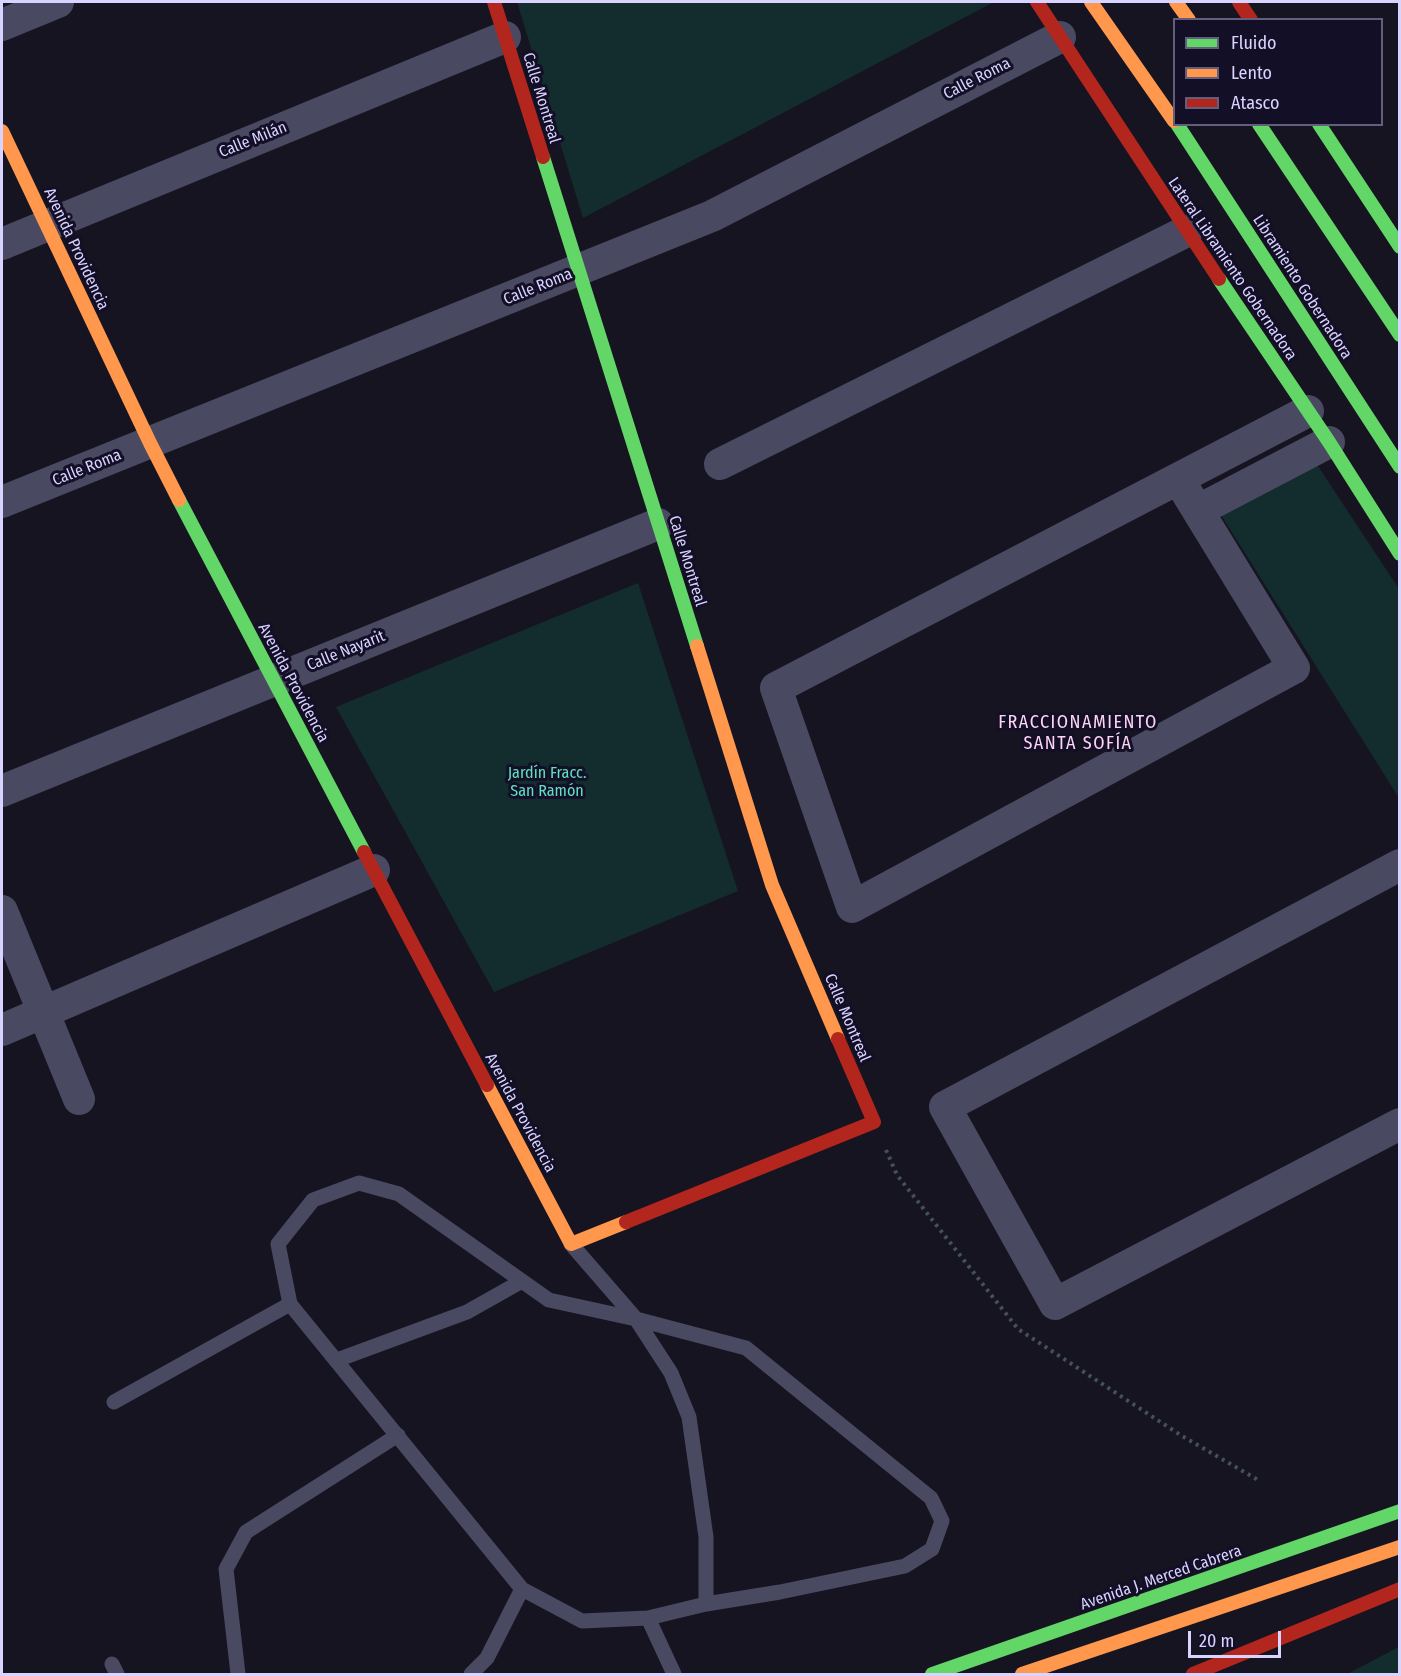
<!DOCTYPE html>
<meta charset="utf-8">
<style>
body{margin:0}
#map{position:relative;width:1401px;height:1676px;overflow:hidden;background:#161421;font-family:"Fira Sans Condensed",sans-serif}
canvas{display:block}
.frame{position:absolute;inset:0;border:3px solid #d9d4ff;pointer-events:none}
.legend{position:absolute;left:1173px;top:18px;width:210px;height:108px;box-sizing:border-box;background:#130f26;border:2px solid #625e7d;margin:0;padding:8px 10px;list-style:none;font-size:18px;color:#d9d4ff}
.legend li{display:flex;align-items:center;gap:12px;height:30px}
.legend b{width:30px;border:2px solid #625e7d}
.scale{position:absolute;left:1188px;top:1631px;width:93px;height:27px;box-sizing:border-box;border:3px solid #d9d4ff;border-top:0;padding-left:8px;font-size:18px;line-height:21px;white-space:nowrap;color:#d9d4ff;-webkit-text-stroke:4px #130f26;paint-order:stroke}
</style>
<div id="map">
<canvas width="1401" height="1676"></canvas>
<div class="frame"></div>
<ul class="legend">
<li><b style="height:8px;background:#63d668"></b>Fluido</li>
<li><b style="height:8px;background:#ff974d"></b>Lento</li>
<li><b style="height:8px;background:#b3261e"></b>Atasco</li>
</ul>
<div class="scale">20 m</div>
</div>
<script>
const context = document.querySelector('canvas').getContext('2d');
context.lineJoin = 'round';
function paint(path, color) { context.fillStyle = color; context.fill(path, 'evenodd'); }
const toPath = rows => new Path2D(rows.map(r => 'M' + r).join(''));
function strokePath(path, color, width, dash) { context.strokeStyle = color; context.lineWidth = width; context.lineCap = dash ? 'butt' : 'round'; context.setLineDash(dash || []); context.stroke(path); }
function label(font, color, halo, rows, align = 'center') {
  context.font = font + ' "Fira Sans Condensed",sans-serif'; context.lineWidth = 6; context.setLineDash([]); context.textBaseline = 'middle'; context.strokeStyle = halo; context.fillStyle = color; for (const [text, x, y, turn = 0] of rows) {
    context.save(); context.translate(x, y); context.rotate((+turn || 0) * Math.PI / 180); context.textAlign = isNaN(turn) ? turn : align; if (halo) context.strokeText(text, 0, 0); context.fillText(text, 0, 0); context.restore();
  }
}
paint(toPath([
 [517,2,994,2,583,218],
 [1316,463,1399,589,1399,798,1221,515],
 [638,583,738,891,494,992,336,707],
 [1399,1647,1399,1674,1347,1674]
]), '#132c2d');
strokePath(toPath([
 [886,1150,897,1175,1018,1329,1182,1436,1258,1480]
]), '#44505f', 4, [3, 4.5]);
strokePath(toPath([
 [571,1244,636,1319,671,1373,689,1417,706,1537,706,1604],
 [290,1304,278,1244,313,1200,359,1183,399,1194,549,1300,636,1319,746,1348,931,1498,942,1521,932,1549,905,1566,780,1592,706,1604,648,1618],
 [337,1360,467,1312,522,1281],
 [114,1402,290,1304,522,1589,582,1621,648,1618,674,1674],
 [112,1664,117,1674],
 [238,1674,226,1569,246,1532,398,1435],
 [471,1674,487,1658,522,1589]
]), '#4a4962', 15);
strokePath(toPath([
 [2,25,58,2],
 [2,244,505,37],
 [720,464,1187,231],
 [1179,480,1294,668,852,907,776,688,1308,411],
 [2,502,712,216,1060,37],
 [1199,510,1329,442],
 [2,791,658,524],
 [1400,865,945,1107,1055,1304,1400,1124],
 [2,911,79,1099],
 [2,1030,374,870]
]), '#4a4962', 32);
strokePath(toPath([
 [1177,124,1400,467],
 [1259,124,1400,335],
 [1319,124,1400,247],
 [543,157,697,646],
 [1219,279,1329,442,1400,554],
 [179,500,364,852],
 [932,1674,1400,1511]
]), '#63d668', 14);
strokePath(toPath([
 [1091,2,1174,121],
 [1176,2,1189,20],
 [2,131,150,443,179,500],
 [697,646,772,885,838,1039],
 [487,1085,571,1244,626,1222],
 [1022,1674,1400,1547]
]), '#ff974d', 14);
strokePath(toPath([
 [494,2,543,157],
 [1037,2,1219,279],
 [1239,2,1251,20],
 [364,852,487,1085],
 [626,1222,874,1122,838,1039],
 [1193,1674,1400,1589]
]), '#b3261e', 14);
label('16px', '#d9d4ff', '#130f26', [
 ["Calle Roma",977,79,-27],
 ["Calle Montreal",541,98,73],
 ["Calle Milán",253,140,-22],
 ["Avenida Providencia",76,249,65],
 ["Lateral Libramiento Gobernadora",1232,269,56],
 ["Calle Roma",538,287,-22],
 ["Libramiento Gobernadora",1302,287,57],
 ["Calle Roma",87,468,-22],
 ["Calle Montreal",687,561,73],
 ["Calle Nayarit",346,651,-22],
 ["Avenida Providencia",293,683,62],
 ["Calle Montreal",847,1018,67],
 ["Avenida Providencia",520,1113,62],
 ["Avenida J. Merced Cabrera",1161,1578,-19]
]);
label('16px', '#5fe0c0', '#130f26', [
 ["Jardín Fracc.",547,774],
 ["San Ramón",547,792]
]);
context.letterSpacing = '1.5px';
label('18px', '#ffd6f0', '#130f26', [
 ["FRACCIONAMIENTO",1078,723],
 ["SANTA SOFÍA",1078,744]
]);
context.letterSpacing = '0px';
</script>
